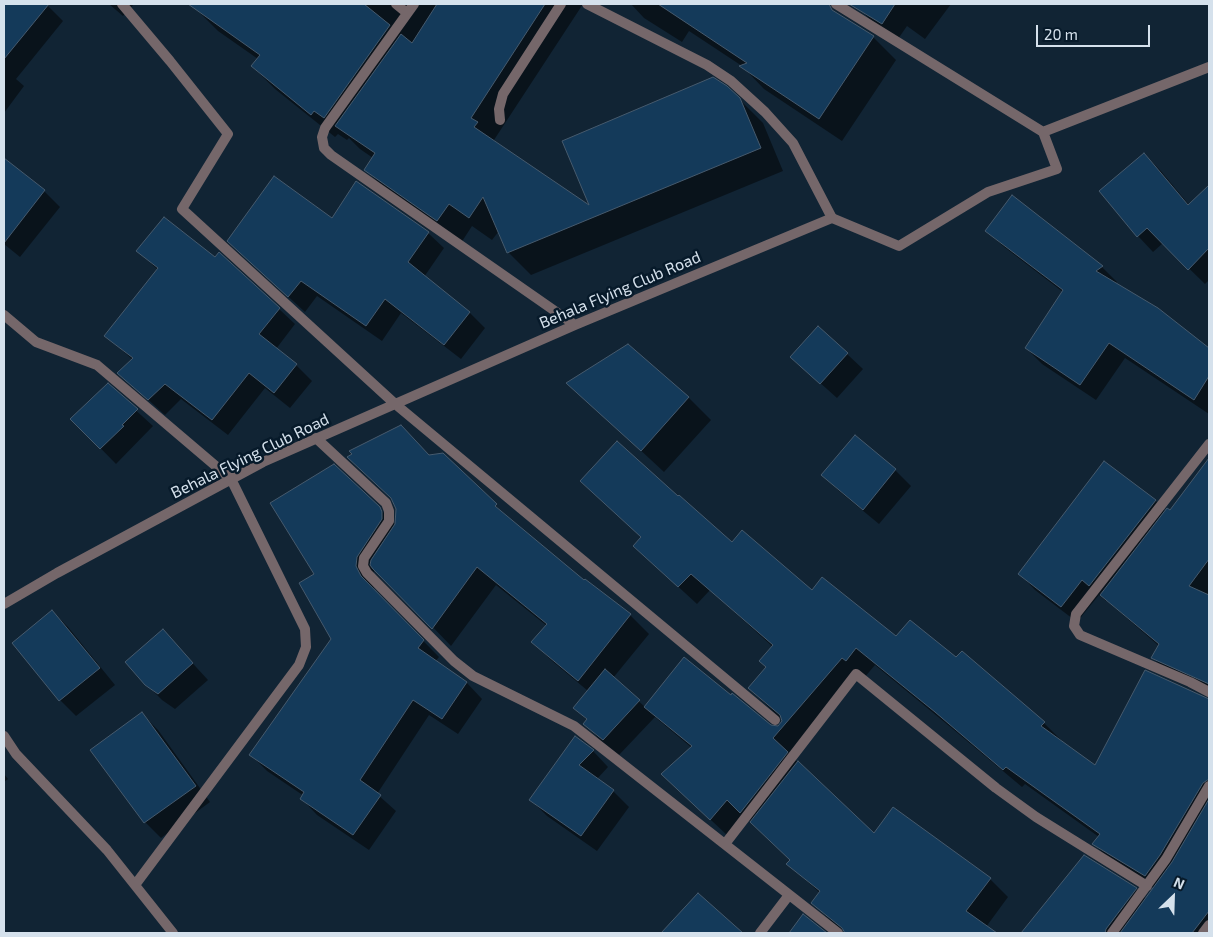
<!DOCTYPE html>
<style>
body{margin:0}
#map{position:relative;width:1213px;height:937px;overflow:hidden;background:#112434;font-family:"Exo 2",sans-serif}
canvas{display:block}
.frame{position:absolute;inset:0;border:5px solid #d5e1ec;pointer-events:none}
.north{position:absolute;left:1148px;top:872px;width:50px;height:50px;-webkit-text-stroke:4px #071a2a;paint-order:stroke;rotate:24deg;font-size:14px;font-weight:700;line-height:20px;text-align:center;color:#d5e1ec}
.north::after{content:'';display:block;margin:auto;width:18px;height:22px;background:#d5e1ec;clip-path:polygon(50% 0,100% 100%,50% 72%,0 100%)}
.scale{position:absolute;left:1036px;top:25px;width:114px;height:22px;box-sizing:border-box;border:2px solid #d5e1ec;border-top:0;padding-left:6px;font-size:15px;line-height:18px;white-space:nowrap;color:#d5e1ec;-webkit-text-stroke:4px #071a2a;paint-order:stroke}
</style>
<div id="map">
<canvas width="1213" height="937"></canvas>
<div class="frame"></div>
<div class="north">N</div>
<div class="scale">20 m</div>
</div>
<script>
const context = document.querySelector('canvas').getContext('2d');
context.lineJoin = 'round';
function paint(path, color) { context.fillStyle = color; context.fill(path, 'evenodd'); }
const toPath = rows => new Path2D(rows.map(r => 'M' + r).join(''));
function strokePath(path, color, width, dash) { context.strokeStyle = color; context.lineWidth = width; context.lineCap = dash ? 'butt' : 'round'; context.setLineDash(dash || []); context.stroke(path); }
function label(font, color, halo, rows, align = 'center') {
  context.font = font + ' "Exo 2",sans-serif'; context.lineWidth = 5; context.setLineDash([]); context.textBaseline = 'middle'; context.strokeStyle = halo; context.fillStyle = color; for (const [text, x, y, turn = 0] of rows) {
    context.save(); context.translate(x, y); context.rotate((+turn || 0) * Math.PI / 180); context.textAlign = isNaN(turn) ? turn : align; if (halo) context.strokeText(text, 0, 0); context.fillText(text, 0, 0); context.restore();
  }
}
paint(toPath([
 [4,4,46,4,63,21,16,79,24,86,4,113],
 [109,4,134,4,123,16],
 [198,4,292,4,295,6,296,4,583,4,494,140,501,147,592,208,739,99,763,123,783,171,531,275,508,252,499,231,492,240,472,226,461,243,389,193,366,170,373,158,360,149,349,138,347,140,338,134,335,137,275,89,252,66,258,59,218,31,195,8],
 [631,4,795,4,841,35,873,37,896,60,842,141,764,89,742,66,689,31,682,42,644,18],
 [863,4,951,4,925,39,907,26,898,39,875,25,860,9],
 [1144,154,1160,170,1190,206,1209,187,1209,280,1205,284,1163,243,1153,252,1138,236],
 [4,159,44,191,60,207,20,257,4,244],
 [332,219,428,233,444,248,424,277,470,313,485,328,461,359,401,313,382,341,317,296,305,312,245,257],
 [987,231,1102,267,1117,282,1115,284,1157,309,1209,350,1209,414,1125,358,1096,400,1042,364,1026,348,1063,292,1003,246],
 [138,251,279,309,295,324,276,349,296,365,312,381,290,408,265,388,228,435,181,399,165,415,119,373,133,360,106,336,158,270],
 [627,345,689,398,711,420,664,472,568,383],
 [847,354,863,369,837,398,808,372],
 [108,385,153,426,116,464,72,419],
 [855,437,895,470,911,486,879,524,839,491,823,475],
 [443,454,513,523,585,582,585,581,630,615,649,634,613,678,645,707,778,728,783,721,749,688,767,667,773,647,710,590,697,604,634,546,732,544,812,592,897,638,956,659,1044,723,1062,741,1061,742,1095,767,1206,700,1209,699,1209,933,1022,933,1084,856,1136,889,1146,899,1154,888,1112,862,1094,844,1099,837,1025,784,1022,787,954,730,875,665,864,678,861,675,791,756,874,835,893,809,990,879,1008,897,986,927,995,933,846,933,831,921,813,903,820,893,788,864,791,860,746,817,728,836,680,791,692,748,655,717,619,755,600,740,585,724,587,720,574,708,588,691,551,660,533,642,547,626,496,585,451,646,376,568,373,573,371,582,377,594,439,657,435,662,467,683,482,699,458,734,429,715,377,794,396,811,369,850,317,815,302,799,304,796,267,771,251,755,333,639,316,574,379,508,396,525,397,509,393,500,349,457,430,456],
 [1105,463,1156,501,1166,512,1170,512,1198,475,1209,483,1209,693,1171,676,1153,658,1159,646,1106,600,1106,601,1099,595,1077,622,1035,590,1020,574],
 [52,611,68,627,115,685,76,716,60,700],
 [163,631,208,680,175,709,162,700,146,684],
 [142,714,158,730,210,802,161,838,145,822],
 [593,751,608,767,597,779,613,791,629,807,597,851,547,816,531,800],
 [4,774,8,779,4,782],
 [698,894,741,933,664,933]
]), '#0007');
const building = toPath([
 [4,4,49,4,4,59,4,4],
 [188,4,364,4,390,25,324,118,314,111,311,115,251,66,260,55,188,4],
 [437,4,545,4,471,118,478,122,474,127,589,205,562,141,713,77,727,86,740,98,761,148,507,253,483,197,469,218,449,204,437,221,364,170,375,153,335,126,401,34,412,43,437,4],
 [658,4,829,4,832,10,874,36,819,119,739,66,747,63,658,4],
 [849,4,895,4,882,24,849,4],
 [1144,153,1188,205,1209,185,1209,248,1188,270,1147,228,1137,237,1099,191,1144,153],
 [4,158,45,190,4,243,4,158],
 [274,176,332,218,356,181,429,232,408,262,470,312,444,345,385,299,366,326,301,281,288,297,227,241,274,176],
 [1012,195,1103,266,1096,271,1158,308,1209,348,1209,376,1194,400,1109,343,1080,385,1025,348,1063,290,985,231,1012,195],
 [164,217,215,257,219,252,280,308,259,334,297,364,274,393,249,373,212,420,165,384,148,400,117,373,133,358,104,336,158,268,136,251,164,217],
 [818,326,848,353,820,384,790,357,818,326],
 [628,344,689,397,641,451,566,383,628,344],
 [108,383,138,409,122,425,124,426,100,449,70,419,108,383],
 [401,425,429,455,443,453,497,504,495,506,584,580,585,579,631,614,578,681,531,642,547,624,477,567,432,629,373,569,370,565,371,560,395,524,396,509,391,498,347,457,352,454,349,451,401,425],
 [855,435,896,469,863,510,821,475,855,435],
 [617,441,678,496,679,495,732,542,742,530,812,590,822,577,896,636,910,620,956,657,962,651,1045,722,1041,726,1095,765,1145,670,1209,699,1209,779,1203,783,1160,855,1145,876,1092,844,1100,834,1006,767,1003,770,935,712,856,648,846,661,842,658,773,738,788,752,740,813,727,800,710,820,661,774,692,746,644,707,684,657,731,695,732,693,771,725,778,726,782,721,780,715,748,688,766,667,759,661,773,645,691,574,678,587,633,546,641,537,580,481,617,441],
 [1209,458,1209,559,1189,586,1209,595,1209,684,1151,658,1159,644,1100,595,1167,508,1170,510,1209,458],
 [1104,461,1156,500,1089,586,1082,580,1061,607,1018,574,1104,461],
 [334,464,380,507,382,512,382,519,357,557,356,566,361,576,424,640,418,648,467,682,442,719,413,700,360,780,381,795,353,835,300,799,304,792,249,755,331,639,299,583,314,574,270,503,334,464],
 [52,610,100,668,59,701,12,643,52,610],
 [163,629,193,663,158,694,145,685,125,662,163,629],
 [605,669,640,700,603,740,583,724,587,719,573,708,605,669],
 [142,712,196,786,144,823,90,750,142,712],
 [575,736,594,750,579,765,614,790,581,836,529,800,575,736],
 [798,761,874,833,893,807,991,878,966,911,997,933,845,933,842,928,811,903,820,891,786,864,790,860,750,822,798,761],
 [1209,799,1209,911,1192,933,1120,933,1172,862,1209,799],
 [1084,855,1137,888,1106,929,1105,933,1021,933,1084,855],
 [698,893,743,933,661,933,698,893],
 [803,914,827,933,789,933,803,914]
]);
paint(building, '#143a5a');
strokePath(building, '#465a6d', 1);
strokePath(toPath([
 [587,4,707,65,731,81,765,112,793,143,832,218],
 [500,120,499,109,503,94,561,4]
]), '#75676a', 10);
strokePath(toPath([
 [122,4,170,61,228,134,182,209,394,403,775,720],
 [396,4,407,13],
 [414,4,325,128,322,137,324,148,331,155,575,325],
 [836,4,1043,132],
 [4,315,36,342,97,365,231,479,305,629,306,647,299,665,135,885],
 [316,438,386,503,389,511,389,521,364,558,363,566,367,573,454,661,473,676,574,726,838,933],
 [1209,444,1076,614,1074,626,1080,635,1190,682,1209,692],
 [4,604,57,573,263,462,575,325,832,218,899,246,988,192,1057,169,1043,132,1209,67],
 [4,736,16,754,107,850,173,933],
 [725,844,856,674,996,788,1036,817,1147,886],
 [760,933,789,895],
 [1112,933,1166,859,1209,786],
 [1203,933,1209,925]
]), '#75676a', 10);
label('16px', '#d5e1ec', '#071a2a', [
 ["Behala Flying Club Road",620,290,-23],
 ["Behala Flying Club Road",250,456,-26]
]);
</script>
